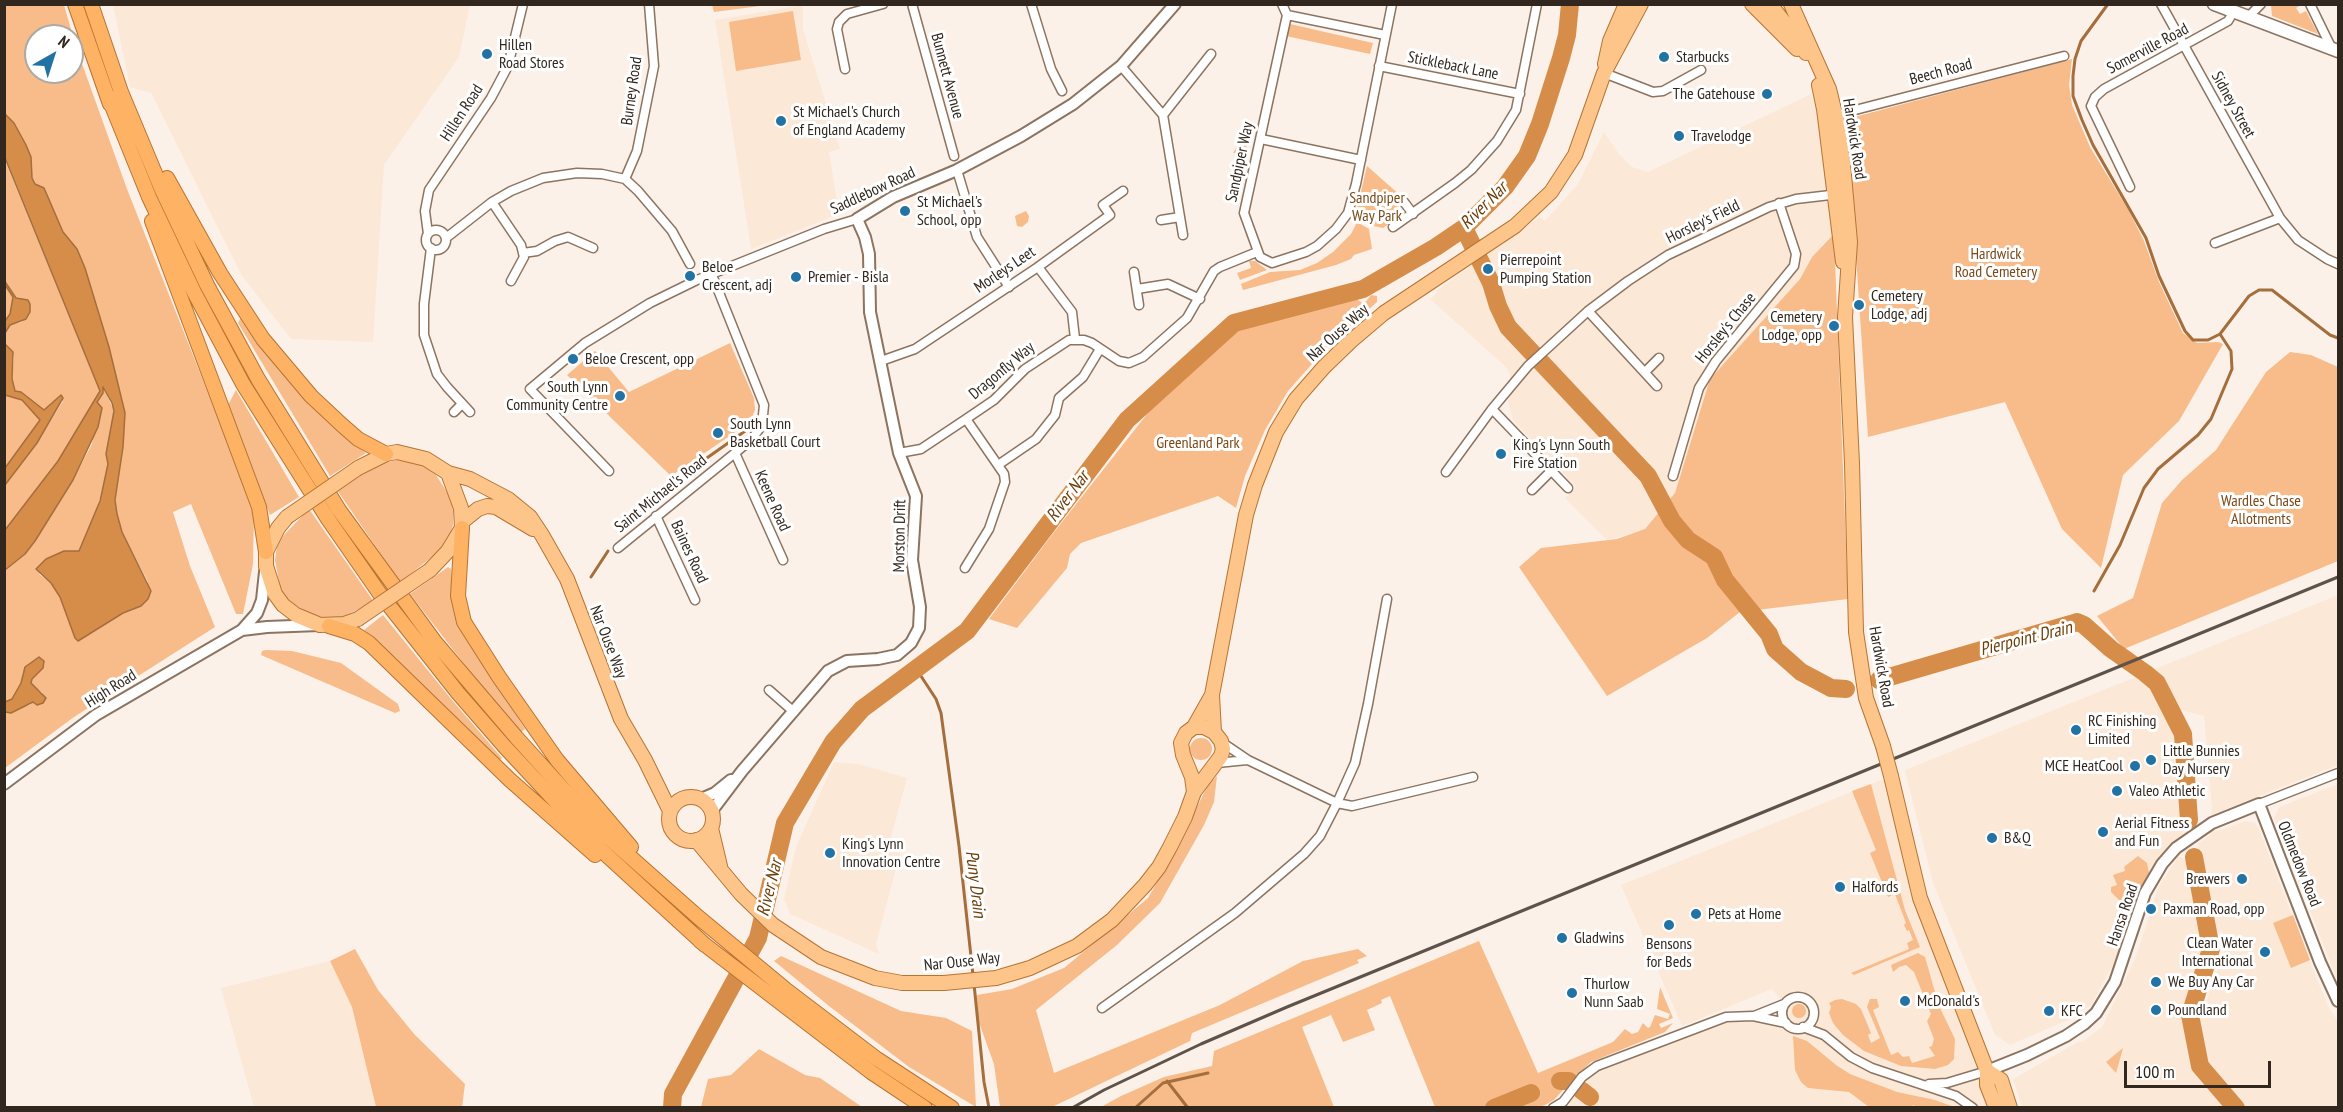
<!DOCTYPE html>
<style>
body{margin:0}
#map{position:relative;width:2343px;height:1112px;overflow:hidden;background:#fcf1e8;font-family:"PT Sans Narrow",sans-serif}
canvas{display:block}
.frame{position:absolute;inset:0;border:6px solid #31271e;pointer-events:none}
.north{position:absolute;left:24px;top:24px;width:60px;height:60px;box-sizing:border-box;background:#fff;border:2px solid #ada9a5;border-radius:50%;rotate:39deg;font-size:16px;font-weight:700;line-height:24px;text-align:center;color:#31271e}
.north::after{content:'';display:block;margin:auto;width:21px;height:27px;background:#2272a4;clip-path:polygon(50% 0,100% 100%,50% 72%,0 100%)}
.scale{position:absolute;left:2124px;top:1061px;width:147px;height:27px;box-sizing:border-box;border:3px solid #31271e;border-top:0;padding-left:8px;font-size:18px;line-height:21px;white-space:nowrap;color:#31271e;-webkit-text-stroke:4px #fff;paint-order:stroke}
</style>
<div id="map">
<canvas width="2343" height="1112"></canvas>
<div class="frame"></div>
<div class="north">N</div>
<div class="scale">100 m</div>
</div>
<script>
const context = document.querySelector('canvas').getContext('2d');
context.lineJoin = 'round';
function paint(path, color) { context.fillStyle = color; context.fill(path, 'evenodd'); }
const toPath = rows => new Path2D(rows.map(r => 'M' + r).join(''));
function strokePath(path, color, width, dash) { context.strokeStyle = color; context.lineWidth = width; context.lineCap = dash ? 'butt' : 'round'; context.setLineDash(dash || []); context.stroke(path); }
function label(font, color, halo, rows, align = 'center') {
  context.font = font + ' "PT Sans Narrow",sans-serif'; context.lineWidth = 6; context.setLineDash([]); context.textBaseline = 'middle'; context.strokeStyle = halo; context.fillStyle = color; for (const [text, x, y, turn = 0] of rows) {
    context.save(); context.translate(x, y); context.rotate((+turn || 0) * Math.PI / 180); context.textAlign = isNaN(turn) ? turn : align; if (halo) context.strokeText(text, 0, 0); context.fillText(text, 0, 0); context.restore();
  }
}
paint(toPath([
 [113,5,470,5,459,57,384,165,373,342,291,339,242,276,151,93,130,87],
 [803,5,803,29,840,149,829,152,839,214,751,249,715,20],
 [1811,94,1816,108,1834,234,1812,257,1800,279,1710,379,1675,493,1645,530,1607,540,1565,498,1576,487,1513,420,1508,401,1510,375,1506,367,1430,299,1437,293,1436,291,1540,217,1545,221,1578,184,1604,132,1619,154,1632,167,1648,172],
 [2338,595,2338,765,2216,813,2215,832,2246,821,2255,823,2259,829,2314,972,2329,1008,2338,1021,2338,1107,2240,1107,2233,1096,2202,1065,2197,1028,2197,1016,2201,1016,2225,948,2222,931,2216,933,2199,855,2199,843,2210,835,2212,808,2204,716,2178,709,2155,669],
 [2143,674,2151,683,2172,718,2177,732,2183,836,2161,858,2138,902,2116,915,2119,922,2121,945,2114,963,2091,1005,2068,1020,2010,1045,1995,1035,1933,883,1905,770],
 [834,762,859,764,907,778,889,845,901,850,876,944,879,954,790,914,784,899,796,847],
 [1891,776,1920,898,1996,1107,1553,1108,1589,1071,1691,1032,1784,1004,1772,989,1682,1026,1621,885],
 [2338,784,2338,982,2274,818,2279,807],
 [2178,857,2182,857,2188,862,2205,949,2184,1014,2193,1068,2224,1107,2022,1107,2013,1079,2078,1042,2082,1042,2102,1027,2135,959,2158,888],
 [330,961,352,1007,376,1107,254,1107,221,988]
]), '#fce8d7');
paint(toPath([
 [5,5,64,5,76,47,127,189,254,509,253,564,243,614,236,614,191,504,173,512,190,566,215,627,74,717,5,768,4,711,11,713,19,708,30,705,43,693,31,684,32,679,43,668,23,671,21,683,12,699,5,702,5,570,25,554,35,541,73,480,92,444,97,402,103,386,114,411,106,454,108,464,96,514,79,552,39,574,51,583,60,597,75,638,78,640,123,613,141,606,148,582,122,532,117,514,115,500,123,447,125,413,109,347,85,268,77,249,63,232,44,188,35,184,32,178,31,157,26,145,14,123,5,114],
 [36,36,72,36,72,72,36,72],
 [712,5,712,4,768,5,714,12],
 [2271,5,2301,5,2296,8,2300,14,2306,11,2318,34,2272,16],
 [793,11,801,60,736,71,729,22],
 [1290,24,1373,43,1370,54,1286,36],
 [2072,59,2069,85,2072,105,2090,147,2129,211,2144,241,2159,282,2183,333,2197,343,2218,342,2223,344,2179,421,2123,475,2101,568,2062,529,2005,402,1868,437,1847,119],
 [1251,126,1245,154,1233,153],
 [4,158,100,391,58,461,5,530,5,485,37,443,63,401,52,402,44,411,21,392,14,391,12,379,14,357,10,349,5,344,5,333,10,325,22,322,27,300,16,298,5,280],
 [1367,166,1401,196,1395,201,1400,212,1399,216,1383,228,1369,225,1355,217],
 [1026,211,1029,216,1028,222,1022,227,1017,226,1015,216],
 [1357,222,1369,229,1372,249,1354,255,1351,259,1336,265,1243,290,1241,284,1270,272,1300,270,1317,263,1333,252,1351,234],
 [1834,234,1848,599,1740,612,1707,638,1607,696,1519,567,1541,548,1617,539,1645,529,1675,493,1710,379,1800,279,1812,257],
 [1249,261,1255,261,1267,270,1240,280,1237,273,1251,268],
 [4,285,13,297,10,314,5,321],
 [1371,295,1377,296,1377,302,1327,347,1288,391,1265,430,1245,476,1236,508,1218,496,1081,543,1070,554,1067,568,1017,628,989,619,1051,536,1155,404,1231,335,1249,325,1352,296,1364,304],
 [241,317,257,343,305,400,333,427,366,453,330,476,238,323],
 [730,343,754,398,755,410,750,422,671,476,567,375,595,351,629,392],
 [2290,352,2311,355,2338,367,2338,561,2124,649,2097,616,2133,598,2162,503,2182,480,2216,450,2266,372],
 [236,390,299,497,270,515,227,407],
 [5,395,22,400,40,420,5,468],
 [397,460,412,462,425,467,436,475,450,497,453,510,453,525,448,541,437,553,400,582,337,490,380,464],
 [309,509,374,602,340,618,327,618,313,615,298,607,286,598,280,587,275,560,277,547,283,536],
 [448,567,451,569,451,594,462,631,525,729,521,732,475,678,410,594],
 [383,615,451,699,502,758,500,760,364,630],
 [266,650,292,651,341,663,398,704,400,711,395,713,261,655,262,651],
 '1190 749a11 11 0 1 1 22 0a11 11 0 1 1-22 0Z',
 [1217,776,1214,802,1204,825,1160,903,1117,945,1036,1010,1054,1073,1220,1005,1303,961,1358,949,1367,956,1357,960,1359,963,1192,1033,1190,1041,1052,1107,1000,1107,994,1064,978,1020,977,995,1012,989,1064,968,1148,898,1175,851,1208,785],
 [1871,784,1905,910,1920,947,1854,975,1851,973,1909,949,1907,943,1913,940,1909,930,1907,931,1904,925,1906,923,1895,894,1888,897,1870,853,1876,850,1852,791],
 [2138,856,2147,863,2149,873,2135,902,2122,903,2111,892,2111,887,2117,885,2113,875,2125,871,2124,867],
 [2293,915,2310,960,2291,968,2273,923],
 [1479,941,1538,1073,1613,1042,1625,1029,1632,1034,1638,1032,1643,1023,1648,1028,1650,1027,1655,1015,1668,1019,1670,1014,1657,1009,1660,987,1673,1018,1659,1024,1661,1028,1673,1023,1665,1032,1591,1062,1570,1082,1554,1100,1545,1105,1536,1108,1435,1107,1390,996,1381,1000,1382,1003,1367,1010,1375,1030,1343,1042,1331,1015,1302,1027,1334,1107,1101,1107,1121,1096,1164,1077,1212,1066,1214,1051],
 [355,949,378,990,415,1035,465,1084,462,1107,376,1107,352,1007,330,961],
 [1918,953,1925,957,1939,1006,1955,1039,1954,1059,1948,1065,1935,1069,1901,1066,1864,1051,1843,1035,1833,1023,1829,1013,1831,1007,1829,1003,1835,1000,1842,999,1856,1004,1861,1009,1871,1033,1868,1035,1871,1043,1880,1038,1867,1007,1870,999,1877,999,1879,1007,1873,1010,1891,1055,1898,1052,1903,1057,1909,1056,1912,1063,1935,1056,1929,1047,1932,1046,1934,1039,1927,1021,1931,1014,1914,972,1906,965,1899,967,1893,972,1891,965],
 [781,956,901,1011,946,1018,972,1031,976,1107,909,1067,829,1006,774,961],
 '1792 1011a7 7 0 1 1 14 0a7 7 0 1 1-14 0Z',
 [1793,1036,1807,1041,1836,1065,1850,1074,1897,1092,1935,1100,1954,1107,1915,1107,1914,1105,1909,1108,1869,1107,1849,1092,1808,1088,1801,1082,1795,1070],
 [2123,1048,2116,1073,2106,1062],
 [759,1049,805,1075,820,1078,862,1107,701,1107,708,1079,731,1075]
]), '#f7bc8a');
const water = toPath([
 [5,114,14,123,26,145,31,157,32,178,35,184,44,188,63,232,77,249,85,268,109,347,125,413,123,447,115,500,117,514,122,532,151,591,148,599,141,606,123,613,78,641,75,638,60,597,51,583,36,569,46,559,64,551,79,551,100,501,108,464,106,454,114,411,112,403,103,387,103,393,97,402,102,408,98,427,73,480,35,541,25,554,5,570,5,530,58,461,100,391,5,158,5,114],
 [4,280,16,298,28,300,30,304,30,312,26,319,10,325,5,333,5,321,10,314,13,297,5,285,4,280],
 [5,344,13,352,12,379,15,391,21,392,44,410,61,395,63,398,37,443,5,485,5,468,40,420,22,400,5,395,5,344],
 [39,657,44,661,43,668,32,679,31,683,46,698,43,703,37,705,33,702,11,713,5,712,5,702,12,699,21,683,25,667,39,657]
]);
paint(water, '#d68d4a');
strokePath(water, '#a46e3d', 1.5);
strokePath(toPath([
 [2108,4,2081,41,2075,59,2073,76,2073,96,2082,120,2093,145,2146,238,2159,276,2185,331,2193,340,2208,340,2220,334],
 [687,472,748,429],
 [621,530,675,481],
 [591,577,608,551],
 [2094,591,2120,545,2144,488,2158,469,2198,435,2211,419,2232,369,2231,351,2220,334,2249,296,2259,290,2272,290,2330,335,2338,338],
 [917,670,936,699,941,713,959,846,973,975],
 [974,984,984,1082,989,1108],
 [1167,1081,1188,1108],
 [1135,1108,1163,1083,1208,1073]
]), '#a46e3d', 3);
strokePath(toPath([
 [1464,228,1491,283,1498,306,1508,327,1648,476,1672,521,1688,540,1714,557,1725,580,1769,634,1775,649,1801,672,1818,681,1831,688,1846,689],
 [1879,680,2071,624,2077,622,2084,625,2111,649,2145,673,2157,683,2183,734,2189,820],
 [2194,857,2211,949,2190,1015,2200,1066,2236,1108],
 [1560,1081,1569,1081],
 [1581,1090,1590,1097],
 [672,1108,673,1094,758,938,785,823,833,742,862,709,967,631,1127,420,1234,323,1363,289,1436,247,1464,228,1505,187,1527,156,1540,124,1561,58,1567,35,1570,4],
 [1494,1108,1531,1093]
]), '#d68d4a', 18);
const minor = toPath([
 [912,4,954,156],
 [1031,4,1051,69,1062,91],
 [1282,4,1287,15,1244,213,1260,257,1272,263,1306,252,1317,246,1336,229,1348,213,1356,184,1392,4],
 [2161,4,2280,218,2298,240,2327,259,2338,264],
 [2310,4,2332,49],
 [1287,15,1385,35],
 [2248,17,2261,4],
 [1121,66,1163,115,1183,235],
 [1379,66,1520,94],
 [845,69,837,29,839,22,847,14,883,4],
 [1604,73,1653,92,1663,91,1701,70],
 [1163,115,1211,54],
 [1832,116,2064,56],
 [1261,139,1361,160],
 [957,170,977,237,1009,287],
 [625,179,637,151,654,66,649,4],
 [2130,187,2091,106,2095,97,2104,89,2228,21,2234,11],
 [492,202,521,245,524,257,511,281],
 [1404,202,1413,214],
 [1161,220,1180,217],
 [1393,227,1455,183,1471,170,1497,141,1516,110,1537,4],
 '426 240a10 10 0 1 1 20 0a10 10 0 1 1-20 0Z',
 [428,234,425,211,429,190,491,98,508,66,523,4],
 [446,238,492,202,511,191,543,178,577,173,602,174,625,179,638,191,672,231,690,264],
 [2215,243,2280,218],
 [431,248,424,304,424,335,437,374,447,387,470,412],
 [523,253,537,251,555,241,568,237,593,248],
 [1038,267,1072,312,1075,339],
 [1134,272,1139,305],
 [1137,289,1168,284,1200,299],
 [1588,311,1657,386],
 [881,361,915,349,1038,267,1110,215,1103,205,1123,191],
 [1645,372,1659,358],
 [1492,409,1568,488],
 [454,412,462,404],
 [735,453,783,560],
 [899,453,921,449,966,419,994,400,1025,369,1069,340,1084,340,1092,343,1119,361,1129,363,1143,357,1187,318,1214,271,1220,267,1257,252],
 [998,465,1036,439,1055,415,1059,398,1083,377,1100,349],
 [609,471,530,389,585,343,650,303,697,280,824,229,857,219],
 [1446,472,1492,409,1528,366,1588,311,1628,281,1668,255,1769,207,1796,199,1839,194],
 [1673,476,1699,388,1716,361,1794,266,1796,254,1779,203],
 [1532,490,1551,471],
 [656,516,695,600],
 [618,548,735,453,752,439,762,425,764,405,712,275],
 [965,568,989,529,1005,482,1004,474,966,419],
 [769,690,794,712],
 [1223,743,1248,760,1337,803,1355,763,1368,704,1387,599],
 [1217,763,1247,760],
 [2259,804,2338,773],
 '1782 1013a16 16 0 1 1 32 0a16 16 0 1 1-32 0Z',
 [1102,1008,1235,913,1304,854,1320,836,1337,803,1352,806,1473,777],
 [1754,1016,1784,1004],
 [1803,1027,1824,1035,1851,1057,1872,1068,1956,1096,1973,1108],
 [1929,1084,1947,1083,1987,1071],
 [1553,1108,1563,1102,1582,1077,1597,1066,1726,1017,1753,1016,1786,1023]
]);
const tertiary = toPath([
 [242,630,267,627,319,625],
 [4,784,96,715,242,630,257,613,262,600,265,572],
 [701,799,715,793,731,780],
 [711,812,742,771,828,671,847,661,878,659,897,655,911,643,919,628,920,607,912,560,916,496,899,453,870,312,869,254,865,237,857,219,893,197,957,170,1021,136,1073,104,1121,66,1175,4],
 [1987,1071,2027,1055,2066,1036,2084,1024,2096,1013,2115,982,2145,893,2162,864,2176,848,2212,823,2259,804,2320,962,2338,1001]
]);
const secondary = toPath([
 [2214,4,2338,51]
]);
const primary = toPath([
 [1752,4,1797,49],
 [1770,4,1791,31,1806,53],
 [1791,4,1829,89,1838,126,1843,164,1850,242,1845,317,1852,463,1856,632,1866,698,1883,746],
 [1605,64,1610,41,1626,4],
 [1819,85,1824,109,1843,262],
 [358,468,386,454,397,452,426,459,448,473,461,508,462,528,448,551,430,570],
 [448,473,470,479,508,499,530,517,542,535,567,579,621,719,645,760,670,811],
 [287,517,278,528,266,552,266,566,275,594,283,605,296,615,320,625,344,624,358,619],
 [463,521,478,509,487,506,496,507,533,529],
 [1214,732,1212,695,1246,515,1255,485,1276,432,1296,399,1324,367,1351,341,1384,313,1515,226,1551,192,1575,155,1604,73,1641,4],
 [1891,776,1920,898,1987,1071,1987,1085,1996,1108],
 [1194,792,1192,777,1183,755,1181,743,1186,733,1194,727,1212,695],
 '669 819a22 22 0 1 1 44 0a22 22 0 1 1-44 0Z',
 [711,828,720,866],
 [696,840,741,894,773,925,821,957,875,978,902,983,944,983,996,978,1030,968,1077,946,1112,920,1145,885,1159,867,1170,847,1185,817,1194,792,1221,756,1223,749,1221,741,1214,732,1204,727,1194,727],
 [1987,1071,2001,1080,2010,1108]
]);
const trunk = toPath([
 [75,4,110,104],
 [91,4,121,92,162,190,207,285,258,379,339,510,435,642,516,737,601,831,698,917,785,989,877,1059,952,1108],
 [108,96,149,197,194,292,243,384,328,519,380,594,458,693,505,747,600,849,705,945],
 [167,178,220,273,263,339,311,396,342,425,358,439,386,454],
 [152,221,259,507,266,552],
 [462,528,458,596,464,622,499,677,557,760,631,847],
 [329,626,355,634,369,643,510,780,595,855],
 [700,941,871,1072,925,1108]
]);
strokePath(minor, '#8c7460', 11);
strokePath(tertiary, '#8c7460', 14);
strokePath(secondary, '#8c7460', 15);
strokePath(primary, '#b67433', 16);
strokePath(trunk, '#b67433', 16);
strokePath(minor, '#fff', 8);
strokePath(tertiary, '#fff', 10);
strokePath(secondary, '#fff', 12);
strokePath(primary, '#fec58b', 14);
strokePath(trunk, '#feb264', 14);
strokePath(toPath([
 [1072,1108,1104,1090,1201,1044,1287,1007,2338,577]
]), '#5e534a', 3);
const primaryBridge = toPath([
 [287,517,358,468],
 [358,619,430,570],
 [1883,746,1891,776]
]);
strokePath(primaryBridge, '#b67433', 16, []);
strokePath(primaryBridge, '#fec58b', 14);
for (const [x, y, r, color] of [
 [487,54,6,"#2272a4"],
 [1664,57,6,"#2272a4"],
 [1767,94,6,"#2272a4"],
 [781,121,6,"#2272a4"],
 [1679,136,6,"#2272a4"],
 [905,211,6,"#2272a4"],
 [1488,269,6,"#2272a4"],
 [690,276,6,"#2272a4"],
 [796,277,6,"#2272a4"],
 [1859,305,6,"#2272a4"],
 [1834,326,6,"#2272a4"],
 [573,359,6,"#2272a4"],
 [620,396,6,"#2272a4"],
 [718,433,6,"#2272a4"],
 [1501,454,6,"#2272a4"],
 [2076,730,6,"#2272a4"],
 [2151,760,6,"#2272a4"],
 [2135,766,6,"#2272a4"],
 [2117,791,6,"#2272a4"],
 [2103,832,6,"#2272a4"],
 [1992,838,6,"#2272a4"],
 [830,853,6,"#2272a4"],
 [2242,879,6,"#2272a4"],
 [1840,887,6,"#2272a4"],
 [2151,909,6,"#2272a4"],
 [1696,914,6,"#2272a4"],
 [1669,925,6,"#2272a4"],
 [1562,938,6,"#2272a4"],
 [2265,952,6,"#2272a4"],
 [2156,982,6,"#2272a4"],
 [1572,993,6,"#2272a4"],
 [1905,1001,6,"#2272a4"],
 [2156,1010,6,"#2272a4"],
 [2049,1011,6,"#2272a4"]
]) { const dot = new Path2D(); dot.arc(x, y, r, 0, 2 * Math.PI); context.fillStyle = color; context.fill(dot); strokePath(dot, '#fff', 2); }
label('16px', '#31271e', '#fff', [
 ["Hillen",499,45],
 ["Road Stores",499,63],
 ["Starbucks",1676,57],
 ["The Gatehouse",1755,94,"right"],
 ["St Michael's Church",793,112],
 ["of England Academy",793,130],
 ["Travelodge",1691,136],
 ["St Michael's",917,202],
 ["School, opp",917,220],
 ["Pierrepoint",1500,260],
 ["Pumping Station",1500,278],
 ["Beloe",702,267],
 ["Crescent, adj",702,285],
 ["Premier - Bisla",808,277],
 ["Cemetery",1871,296],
 ["Lodge, adj",1871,314],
 ["Cemetery",1822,317,"right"],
 ["Lodge, opp",1822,335,"right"],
 ["Beloe Crescent, opp",585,359],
 ["South Lynn",608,387,"right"],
 ["Community Centre",608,405,"right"],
 ["South Lynn",730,424],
 ["Basketball Court",730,442],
 ["King's Lynn South",1513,445],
 ["Fire Station",1513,463],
 ["RC Finishing",2088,721],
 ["Limited",2088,739],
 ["Little Bunnies",2163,751],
 ["Day Nursery",2163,769],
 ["MCE HeatCool",2123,766,"right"],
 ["Valeo Athletic",2129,791],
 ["Aerial Fitness",2115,823],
 ["and Fun",2115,841],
 ["B&Q",2004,838],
 ["King's Lynn",842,844],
 ["Innovation Centre",842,862],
 ["Brewers",2230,879,"right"],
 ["Halfords",1852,887],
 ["Paxman Road, opp",2163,909],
 ["Pets at Home",1708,914],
 ["Gladwins",1574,938],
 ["Clean Water",2253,943,"right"],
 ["International",2253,961,"right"],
 ["Bensons",1669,944,"center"],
 ["for Beds",1669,962,"center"],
 ["We Buy Any Car",2168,982],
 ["Thurlow",1584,984],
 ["Nunn Saab",1584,1002],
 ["McDonald's",1917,1001],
 ["Poundland",2168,1010],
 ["KFC",2061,1011]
], 'left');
label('16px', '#31271e', '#fff', [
 ["Somerville Road",2148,49,-28],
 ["Stickleback Lane",1453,66,11],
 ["Beech Road",1941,72,-15],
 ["Bunnett Avenue",947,76,75],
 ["Burney Road",632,91,-82],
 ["Sidney Street",2233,105,61],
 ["Hillen Road",462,113,-57],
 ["Hardwick Road",1854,139,81],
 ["Sandpiper Way",1240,162,-78],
 ["Saddlebow Road",873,191,-25],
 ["Horsley's Field",1703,222,-26],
 ["Morleys Leet",1005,270,-34],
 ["Horsley's Chase",1726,328,-51],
 ["Nar Ouse Way",1338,333,-42],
 ["Dragonfly Way",1002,371,-40],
 ["Saint Michael's Road",661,494,-39],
 ["Keene Road",772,501,66],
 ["Morston Drift",900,536,-89],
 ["Baines Road",689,552,65],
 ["Nar Ouse Way",608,642,69],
 ["Hardwick Road",1881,667,80],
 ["High Road",111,689,-32],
 ["Oldmedow Road",2299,864,68],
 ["Hansa Road",2123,915,-71],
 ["Nar Ouse Way",962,962,-6]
]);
label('16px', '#7a4918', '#fff', [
 ["Sandpiper",1377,198],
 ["Way Park",1377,216],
 ["Hardwick",1996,254],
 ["Road Cemetery",1996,272],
 ["Greenland Park",1198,443],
 ["Wardles Chase",2261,501],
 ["Allotments",2261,519]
]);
label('italic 18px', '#6e3e09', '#fff', [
 ["River Nar",1484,206,-45],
 ["River Nar",1068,497,-53],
 ["Pierpoint Drain",2026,639,-14],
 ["Puny Drain",975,884,83],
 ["River Nar",770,888,-76]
]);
</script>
